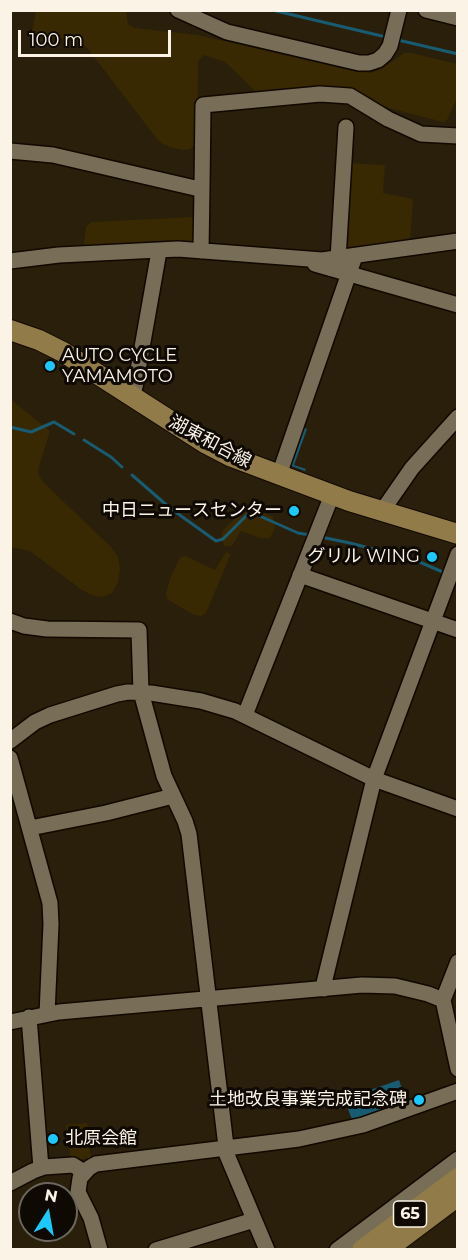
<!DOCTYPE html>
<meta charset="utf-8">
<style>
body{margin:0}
#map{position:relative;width:468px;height:1260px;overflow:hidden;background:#291f0a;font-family:Montserrat,sans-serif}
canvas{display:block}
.frame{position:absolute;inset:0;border:12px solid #faf3e6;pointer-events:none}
.north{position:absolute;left:18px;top:1182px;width:60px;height:60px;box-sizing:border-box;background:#0e0a03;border:2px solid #6c675e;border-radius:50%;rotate:11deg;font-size:16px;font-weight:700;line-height:24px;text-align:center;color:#faf3e6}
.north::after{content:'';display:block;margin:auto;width:21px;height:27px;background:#1cc9fc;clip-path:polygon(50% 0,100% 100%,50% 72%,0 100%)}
.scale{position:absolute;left:18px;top:30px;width:153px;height:27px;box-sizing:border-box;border:3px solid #faf3e6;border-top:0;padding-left:8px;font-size:18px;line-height:21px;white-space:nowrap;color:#faf3e6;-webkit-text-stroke:4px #0e0a03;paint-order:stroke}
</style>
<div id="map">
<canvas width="468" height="1260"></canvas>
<div class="frame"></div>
<div class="north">N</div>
<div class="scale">100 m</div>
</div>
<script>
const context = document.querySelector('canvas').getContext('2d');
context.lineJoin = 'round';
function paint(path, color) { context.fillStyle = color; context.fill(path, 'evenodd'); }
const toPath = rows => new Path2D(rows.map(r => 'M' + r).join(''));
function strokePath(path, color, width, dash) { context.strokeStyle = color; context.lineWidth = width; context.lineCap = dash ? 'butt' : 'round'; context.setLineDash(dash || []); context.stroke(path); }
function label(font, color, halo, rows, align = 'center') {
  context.font = font + ' Montserrat,"Noto Sans JP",sans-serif'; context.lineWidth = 6; context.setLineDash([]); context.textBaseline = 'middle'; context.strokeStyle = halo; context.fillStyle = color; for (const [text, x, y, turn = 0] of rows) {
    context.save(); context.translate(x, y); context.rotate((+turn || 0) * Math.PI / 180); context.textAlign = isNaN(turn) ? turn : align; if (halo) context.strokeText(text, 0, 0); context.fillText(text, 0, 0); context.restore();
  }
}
paint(toPath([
 [36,11,126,11,128,24,135,28,198,35,358,72,371,73,383,68,404,53,412,53,457,64,457,101,456,100,447,120,443,122,373,104,256,92,225,62,204,55,198,62,197,138,195,144,190,149,183,150,172,148,163,144,157,139,88,49,79,42,69,39,35,37,32,31],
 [346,163,385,165,383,193,413,199,410,243,340,253],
 [193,217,196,219,196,243,85,247,84,243,86,227,91,222],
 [10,399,50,431,39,466,38,473,42,481,111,547,118,557,120,569,118,582,112,593,102,597,92,595,82,590,30,551,11,547],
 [253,507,273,517,275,528,270,538,260,538,241,531,232,546,225,546,221,538,223,530,243,510],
 [226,552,230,554,230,556,206,613,201,616,194,615,167,599,166,594,170,579,180,557,186,556,215,570],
 [87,1123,91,1158,71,1160,66,1125]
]), '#382902');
paint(toPath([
 [302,427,307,429,294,465,306,469,305,471,289,465],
 [399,1080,407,1103,353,1122,344,1099]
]), '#195b71');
strokePath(toPath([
 [272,10,386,37],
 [398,40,458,54],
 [10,427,31,432,54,422,74,434],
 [84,440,111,457,122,467],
 [132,475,170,508,216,541,223,539,247,515,253,513,298,533,310,535],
 [321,537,350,543,415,560,445,573]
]), '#195b71', 3);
const minor = toPath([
 [178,10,227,32,359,63,369,63,378,60,385,54,390,46,399,10],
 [426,10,458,18],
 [10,151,53,155,195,188,202,188,201,251],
 [202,188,203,105,320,94,350,96,388,119,421,134,458,136],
 [338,259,346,127],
 [10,261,59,255,178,249,322,260,458,241],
 [315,264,458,305],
 [130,395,135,387,158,257,158,250],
 [279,475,355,256],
 [384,512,387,504,412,468,458,417],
 [300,575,458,630],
 [10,621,24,626,47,629,139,630,141,692,164,776,185,821,189,834,227,1155,267,1250],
 [245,715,332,495],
 [10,741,35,722,50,715,117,694,128,692,151,693,201,701,235,711,374,779,458,809],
 [10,758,50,903,51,924,47,1014],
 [30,828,106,813,173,796],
 [458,962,443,1000,458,1069],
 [324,989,324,983,374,779,458,554],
 [29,1017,41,1168],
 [10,1022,59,1012,362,985,395,986,428,994,443,1000],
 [10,1183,33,1171,44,1167,73,1165,84,1172],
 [100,1250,91,1218,78,1192,80,1178,89,1168,96,1164,299,1139,363,1125,458,1091],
 [156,1250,254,1220],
 [337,1250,458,1159]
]);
const major = toPath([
 [10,330,39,340,63,352,205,443,232,457,349,501,458,534],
 [362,1250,458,1178],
 [386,1250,458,1196]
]);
strokePath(minor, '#110900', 18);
strokePath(major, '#110900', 22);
strokePath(minor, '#786d56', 15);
strokePath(major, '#917b49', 20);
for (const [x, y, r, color] of [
 [50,366,6,"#1cc9fc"],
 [294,511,6,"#1cc9fc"],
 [432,557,6,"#1cc9fc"],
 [419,1100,6,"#1cc9fc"],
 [53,1139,6,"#1cc9fc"]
]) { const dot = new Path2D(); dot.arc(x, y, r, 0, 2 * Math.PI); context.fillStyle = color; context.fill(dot); strokePath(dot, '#0e0a03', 2); }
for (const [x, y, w] of [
 [410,1214,33]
]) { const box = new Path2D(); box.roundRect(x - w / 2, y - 13, w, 26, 4.5); context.fillStyle = '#0e0a03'; context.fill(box); strokePath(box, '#faf3e6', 1.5); }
label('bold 16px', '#faf3e6', null, [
 ["65",410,1214]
]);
label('18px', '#faf3e6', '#0e0a03', [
 ["AUTO CYCLE",62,356,"left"],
 ["YAMAMOTO",62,377,"left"],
 ["中日ニュースセンター",282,511],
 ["グリル WING",420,557],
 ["土地改良事業完成記念碑",407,1100],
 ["北原会館",65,1139,"left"]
], 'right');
label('18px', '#faf3e6', '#0e0a03', [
 ["湖東和合線",210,442,28]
]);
</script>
